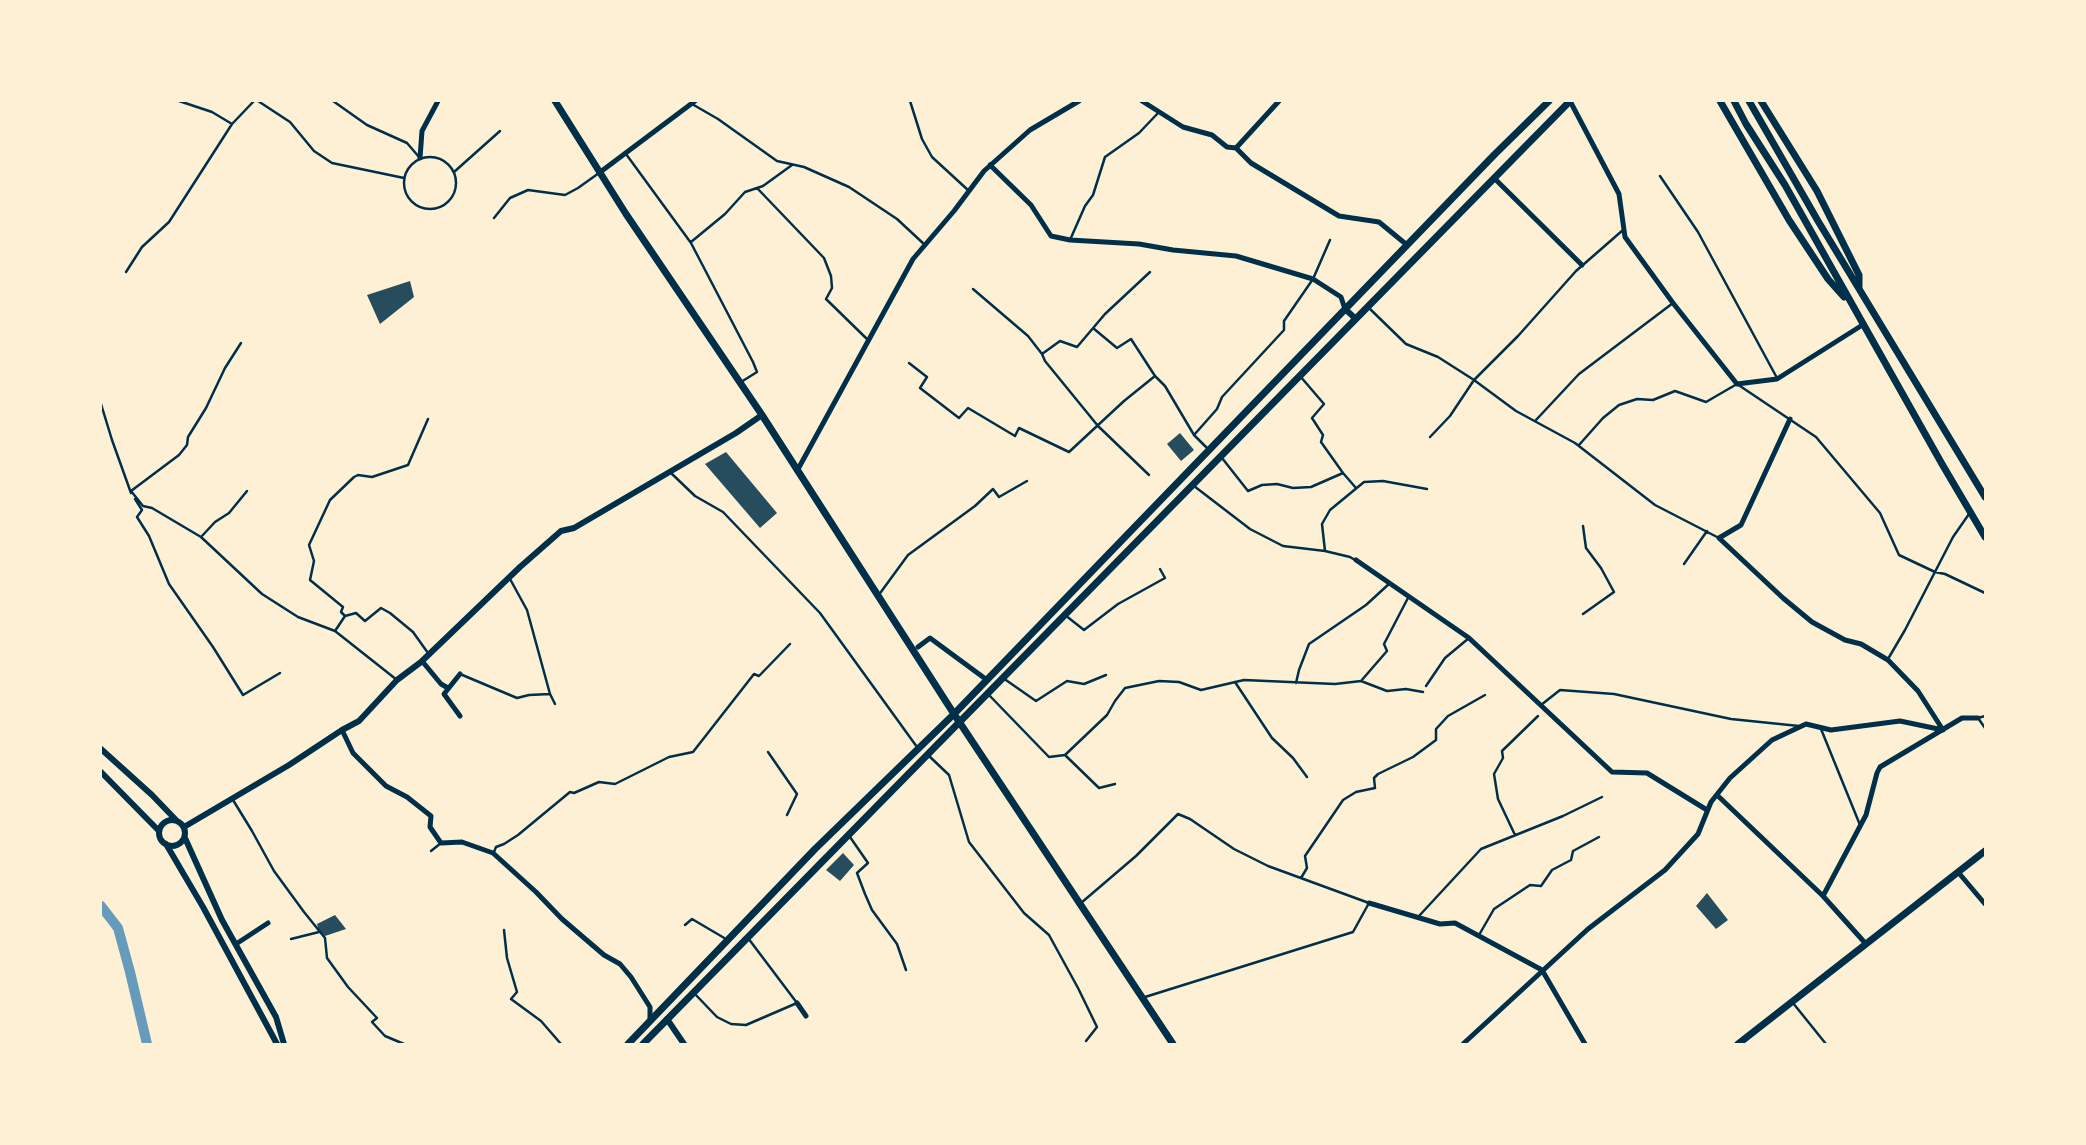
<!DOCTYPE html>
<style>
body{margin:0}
#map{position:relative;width:2086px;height:1145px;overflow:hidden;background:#fdf0d5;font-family:"Titillium Web",sans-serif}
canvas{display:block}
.frame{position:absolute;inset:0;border:102px solid #fdf0d5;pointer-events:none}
</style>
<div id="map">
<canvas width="2086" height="1145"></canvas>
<div class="frame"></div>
</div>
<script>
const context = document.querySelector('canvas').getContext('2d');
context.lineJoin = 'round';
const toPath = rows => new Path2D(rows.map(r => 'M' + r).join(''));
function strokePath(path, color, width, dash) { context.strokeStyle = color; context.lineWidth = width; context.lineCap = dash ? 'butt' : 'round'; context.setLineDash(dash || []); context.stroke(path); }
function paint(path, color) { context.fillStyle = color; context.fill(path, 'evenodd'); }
strokePath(toPath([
 [101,906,118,928,130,972,147,1044]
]), '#669bbc', 10);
paint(toPath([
 [410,281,414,297,380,324,367,295],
 [1180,433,1194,450,1181,461,1167,444],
 [726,452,777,513,760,528,705,464],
 [843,853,854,865,840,881,826,870],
 [1707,893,1728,920,1716,929,1696,906],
 [335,915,346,929,325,936,319,932,317,924]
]), '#264d5e');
strokePath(toPath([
 [179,101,212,112,232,124],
 [258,101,290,122,314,151,332,163,404,178],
 [333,101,367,125,407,143,419,157],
 [910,101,922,139,932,157,969,191],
 [692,104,718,119,777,161,804,167,849,187,897,219,925,245],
 [626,154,691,243,753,362,757,372,741,382],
 '404 183a26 26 0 1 1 52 0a26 26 0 1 1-52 0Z',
 [454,172,500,131],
 [1660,176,1698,232,1777,378],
 [757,188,824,258,831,276,832,288,826,299,868,340],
 [494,218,510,198,528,190,565,195,578,188,599,173],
 [1070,240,1085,206,1093,195,1105,157,1139,133,1159,112],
 [691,242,725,214,745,192,763,186,792,165],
 [126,272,142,247,169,222,232,124,254,101],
 [973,289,1028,336,1042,354,1045,361,1098,426,1149,475],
 [1369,308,1406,344,1438,357,1474,380,1516,411,1575,443,1655,505,1719,538],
 [1093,328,1117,348,1131,339,1155,376,1165,386,1194,435,1208,449],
 [1042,354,1060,341,1077,347,1105,314,1150,272],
 [909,363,927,377,920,388,959,418,968,408,1015,436,1019,428,1069,452,1124,401,1155,376],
 [1300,376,1324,404,1312,418,1323,435,1321,442,1343,473,1356,488],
 [101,404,112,440,131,493],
 [1536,420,1579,374,1673,303],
 [1194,435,1217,409,1222,397,1284,330,1284,321,1313,279,1330,240],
 [1430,437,1450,416,1474,380,1518,336,1576,271,1623,230],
 [1579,445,1603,418,1619,405,1637,399,1653,400,1675,391,1706,402,1737,384,1816,437,1880,513,1899,555,1935,572,1945,574,1985,593],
 [1222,458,1248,491,1262,485,1277,484,1293,488,1311,487,1343,473],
 [671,473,695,496,723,512,820,613,917,747],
 [1194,486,1250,529,1283,546,1325,551,1350,557,1355,560],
 [131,491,143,506,152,508,201,537,262,594,298,617,335,631,345,616,341,612,343,607,310,580,314,561,309,545,330,500,354,477,358,475,372,477,408,465,428,419],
 [131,491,179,455,187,445,188,437,206,408,225,368,241,343],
 [135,499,142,510,137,517,149,536,169,584,213,647,243,695,280,673],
 [201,537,215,522,229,513,247,491],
 [1325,551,1322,524,1330,510,1364,482,1383,481,1427,489],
 [1684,564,1707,531],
 [510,579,527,610,550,694],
 [878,596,908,555,975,506,993,489,999,497,1027,481],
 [1583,614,1614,592,1601,568,1586,548,1583,526],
 [1065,615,1084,630,1118,604,1165,578,1160,569],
 [345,616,356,613,365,621,381,608,390,613,413,632,428,653],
 [335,631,397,680],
 [1888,659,1905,630,1953,537,1969,514],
 [460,674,517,698,529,695,550,694,555,704],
 [1003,678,1036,701,1067,681,1084,684,1106,675],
 [1361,681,1387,651,1384,644,1409,596],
 [1235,682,1272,738,1293,758,1307,777],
 [1296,683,1299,670,1309,644,1366,605,1390,583],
 [1426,686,1445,658,1469,638],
 [988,694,1049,757,1065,755,1099,788,1115,784],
 [1541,705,1560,690,1614,694,1731,719,1799,726],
 [1985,716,1978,718,1985,728],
 [1821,729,1860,825],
 [768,752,797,794,787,815],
 [928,755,949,775,969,842,1024,913,1049,935,1078,988,1097,1027,1086,1041],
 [1065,755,1107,715,1115,701,1125,688,1159,681,1179,682,1201,690,1244,680,1335,684,1361,681,1387,691,1406,689,1423,692],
 [233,800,252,831,274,871,304,912,325,938,327,958,348,987,377,1018,372,1022,385,1036,404,1044],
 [1515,835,1498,799,1494,774,1503,758,1502,751,1538,716],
 [850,837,868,863,857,873,865,894,872,910,897,944,906,970],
 [431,851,441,843],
 [494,852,496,847,504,844,518,835,570,792,574,793,599,782,615,784,669,757,693,752,754,674,759,676,790,644],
 [1301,878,1307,868,1305,856,1343,800,1356,792,1375,788,1374,778,1378,774,1413,757,1436,740,1436,729,1448,716,1485,695],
 [1081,903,1136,856,1178,814,1190,819,1234,849,1268,866,1369,903,1353,932,1145,997],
 [1419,916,1481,849,1563,816,1602,797],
 [685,925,692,919,726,939],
 [504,930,507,958,517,992,511,999,541,1021,561,1044],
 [1479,935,1494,909,1530,885,1541,886,1552,870,1571,860,1573,851,1599,837],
 [291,939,319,932],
 [694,993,717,1017,731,1024,746,1025,797,1003,748,938],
 [1793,1003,1826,1044]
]), '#003049', 2.5);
strokePath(toPath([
 [1142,101,1183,127,1212,135,1227,147,1236,148],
 [1279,101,1236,148,1251,163,1339,216,1379,222,1407,245],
 [1570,101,1619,194,1625,237,1673,303,1737,384,1777,379,1864,324],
 [420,158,422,131,438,101],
 [990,165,1031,205,1051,236,1070,240,1139,244,1173,250,1236,256,1313,279,1341,297,1345,309],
 [599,173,695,101],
 [1494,178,1582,265],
 [1790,419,1741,525,1719,538,1783,598,1812,622,1845,640,1861,644,1888,660,1918,691,1943,730],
 [797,471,913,259,954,211,984,171,1030,130,1079,101],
 [1356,560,1469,638,1612,772,1647,773,1707,810],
 [918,647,930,638,987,680],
 [422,661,441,684,448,688],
 [460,716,444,694,460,674],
 [342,730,353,753,386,786,407,797,431,816,430,827,441,843,462,842,493,853,536,892,562,919,604,955,620,964,631,977,650,1007,650,1021],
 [1717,795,1823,896,1866,944],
 [1958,872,1985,904],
 [1823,896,1866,815,1877,773,1880,767,1962,718,1978,718],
 [1369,903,1440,924,1455,923,1542,970,1585,1044],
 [236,944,268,923],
 [797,1003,806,1016],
 [1463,1044,1588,929,1665,870,1698,834,1711,802,1730,778,1772,740,1806,724,1831,730,1900,721,1943,730]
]), '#003049', 5);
strokePath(toPath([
 [1345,309,1356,319],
 [101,749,152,795,176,820],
 [101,772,159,831],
 '159 833a13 13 0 1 1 26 0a13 13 0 1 1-26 0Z',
 [184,827,289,765,342,730,359,721,397,680,421,662,520,567,561,531,574,528,736,433,762,415],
 [185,838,222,920,276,1017,284,1044],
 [166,844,203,907,277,1044],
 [667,1019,684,1044]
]), '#003049', 6);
strokePath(toPath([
 [555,101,626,214,762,415,954,714,1173,1044],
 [1720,101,1789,220,1828,279,1844,297],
 [1734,101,1746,124,1785,185,1942,464,1985,537],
 [1749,101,1818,221,1985,497],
 [1761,101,1817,191,1859,275,1859,287],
 [628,1044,815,849,954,714,1495,154,1549,101],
 [643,1044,1570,101],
 [1738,1044,1985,851]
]), '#003049', 7);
</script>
